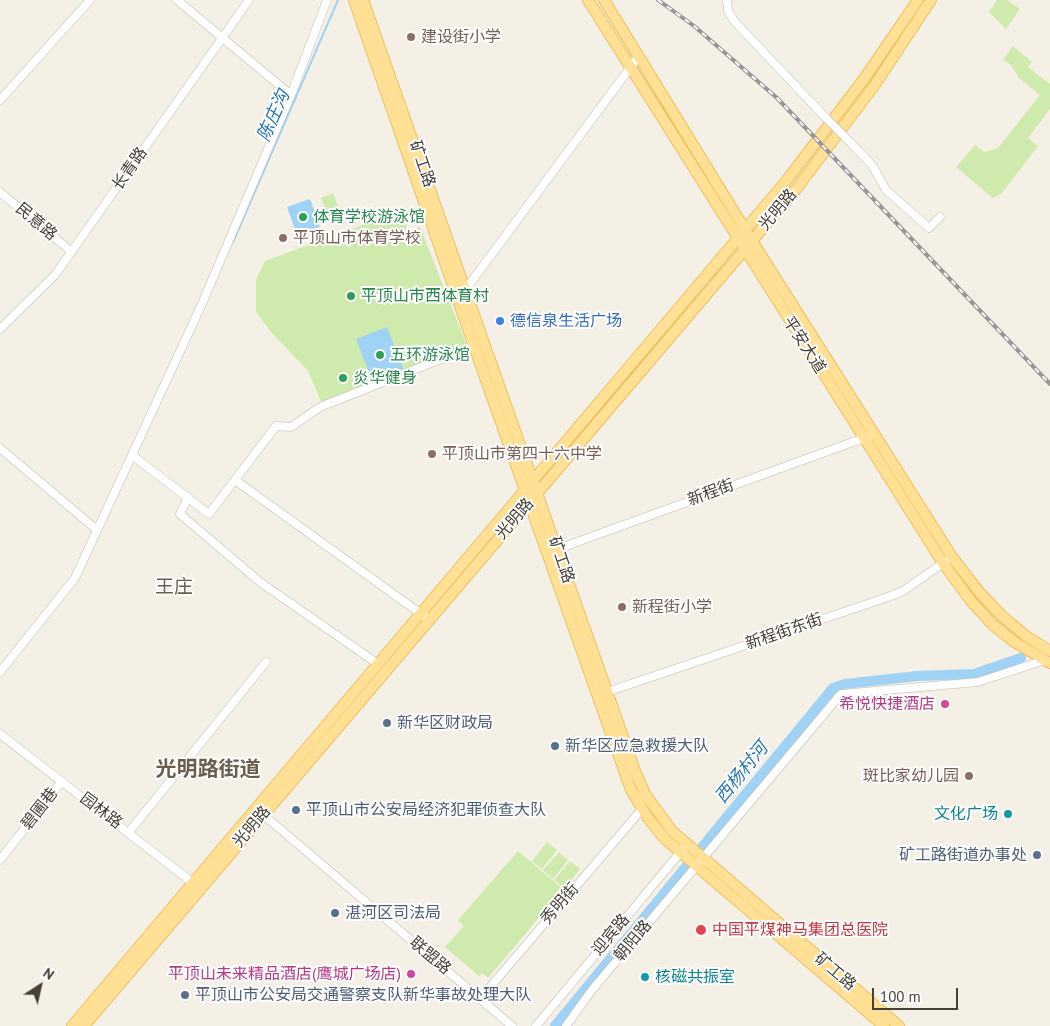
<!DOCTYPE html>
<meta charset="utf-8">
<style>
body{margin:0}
#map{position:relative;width:1050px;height:1026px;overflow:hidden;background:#f4f0e6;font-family:"PT Sans",sans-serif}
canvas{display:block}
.north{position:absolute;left:15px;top:961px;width:50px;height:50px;-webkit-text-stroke:4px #fff;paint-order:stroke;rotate:35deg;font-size:14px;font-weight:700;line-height:20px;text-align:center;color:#474035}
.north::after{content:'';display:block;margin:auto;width:18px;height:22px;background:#474035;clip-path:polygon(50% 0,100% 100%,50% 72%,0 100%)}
.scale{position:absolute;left:872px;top:988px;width:86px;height:22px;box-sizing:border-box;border:2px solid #474035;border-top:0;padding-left:6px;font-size:15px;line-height:18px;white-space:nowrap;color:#474035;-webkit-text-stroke:4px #fff;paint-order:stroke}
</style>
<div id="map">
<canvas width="1050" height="1026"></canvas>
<div class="north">N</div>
<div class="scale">100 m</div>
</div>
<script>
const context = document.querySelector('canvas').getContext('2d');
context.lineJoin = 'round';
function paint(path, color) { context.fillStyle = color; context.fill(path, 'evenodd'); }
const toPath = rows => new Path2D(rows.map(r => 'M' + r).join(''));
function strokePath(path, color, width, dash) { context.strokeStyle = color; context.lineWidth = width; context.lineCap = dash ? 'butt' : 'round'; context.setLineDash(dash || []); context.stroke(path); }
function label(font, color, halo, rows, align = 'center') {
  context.font = font + ' "PT Sans","Noto Sans SC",sans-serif'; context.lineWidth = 4; context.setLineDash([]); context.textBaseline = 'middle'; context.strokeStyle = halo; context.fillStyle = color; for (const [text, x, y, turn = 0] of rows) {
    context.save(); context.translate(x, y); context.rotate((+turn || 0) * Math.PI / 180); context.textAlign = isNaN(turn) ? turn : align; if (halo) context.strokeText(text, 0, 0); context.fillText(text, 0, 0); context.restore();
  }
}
paint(toPath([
 [997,0,1007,0,1020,9,1006,29,989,12],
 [1013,46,1032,62,1028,67,1050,84,1050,109,1028,138,1038,146,1002,193,993,198,956,167,975,145,984,152,998,148,1040,95,1019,78,1011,65,1003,59],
 [333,193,342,217,330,221,321,198],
 [400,211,408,232,420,227,467,346,322,404,308,371,272,333,256,312,256,280,265,261],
 [547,842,557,850,542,869,532,861],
 [518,851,563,889,488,978,482,973,479,976,445,947,464,926,458,920],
 [559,852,568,860,553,879,543,870],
 [570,861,580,869,564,888,554,880]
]), '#cfeaad');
paint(toPath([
 [310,199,320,227,297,235,287,207],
 [387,327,404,371,373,383,356,339]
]), '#9fd2f4');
strokePath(toPath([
 [233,242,338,0]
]), '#9fd2f4', 2);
strokePath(toPath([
 [555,1026,833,688,845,684,917,676,974,674,1021,658]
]), '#9fd2f4', 10);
const minor = toPath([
 [177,0,291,95],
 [727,0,728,11,735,22,826,118],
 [0,100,90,0],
 [851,143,872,165,886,190,929,228,940,217],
 [0,192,72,252],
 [466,289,638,57],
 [0,329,55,275,249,0],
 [0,448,97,530],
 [132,455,209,514,276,426,291,427,320,407,474,346],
 [235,480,424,616],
 [188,497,180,514,260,582,378,664],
 [552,551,875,434],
 [0,672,75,578,201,306,291,95,327,0],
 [607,692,888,597,903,591,946,561],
 [0,734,197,886],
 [260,812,512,1026],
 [129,832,266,662],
 [0,860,62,781],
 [480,999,642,809],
 [536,1026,683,849],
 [566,1026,592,990,841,694,978,682,1045,660]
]);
const major = toPath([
 [354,0,474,346,631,790,648,818,665,839,884,1026],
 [363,0,635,771,645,794,672,831,899,1026],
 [588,0,943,563,971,601,992,624,1013,641,1050,663],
 [604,0,752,241,952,557,980,593,1002,616,1026,636,1050,651],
 [72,1026,787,180,864,79,918,0],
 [84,1026,797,188,874,86,931,0]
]);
strokePath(minor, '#c3baab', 9);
strokePath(major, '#eabf5e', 12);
strokePath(minor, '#fff', 8);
strokePath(major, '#ffe094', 10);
const rail = toPath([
 [658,0,694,26,777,98,1050,384]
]);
strokePath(rail, '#969696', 4);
strokePath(rail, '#fff', 2, [5.5]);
const minorBridge = toPath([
 [826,118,851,143]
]);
strokePath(minorBridge, '#c3baab', 9, []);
strokePath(minorBridge, '#fff', 8);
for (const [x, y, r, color] of [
 [411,37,5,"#8d6e63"],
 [303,217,5,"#2e9e5b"],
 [283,238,5,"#8d6e63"],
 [351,296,5,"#2e9e5b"],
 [500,321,5,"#3f7fe0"],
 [380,355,5,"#2e9e5b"],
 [343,378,5,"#2e9e5b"],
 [432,454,5,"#8d6e63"],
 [622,607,5,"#8d6e63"],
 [945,704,5,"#d1479c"],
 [387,723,5,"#5c6f8a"],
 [555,746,5,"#5c6f8a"],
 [969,776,5,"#8d6e63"],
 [296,810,5,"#5c6f8a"],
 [1008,814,5,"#0f9aa8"],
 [1037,855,5,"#5c6f8a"],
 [335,913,5,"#5c6f8a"],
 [701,930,6,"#e0444e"],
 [411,974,5,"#d1479c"],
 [645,977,5,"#0f9aa8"],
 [185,995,5,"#5c6f8a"]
]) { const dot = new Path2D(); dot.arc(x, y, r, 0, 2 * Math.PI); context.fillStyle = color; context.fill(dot); strokePath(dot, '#fff', 2); }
label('16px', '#785e54', '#fff', [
 ["建设街小学",421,37],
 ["平顶山市体育学校",293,238],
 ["平顶山市第四十六中学",442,454],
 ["新程街小学",632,607],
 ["斑比家幼儿园",959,776,"right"]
], 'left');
label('16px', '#474035', '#fff', [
 ["矿工路",422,164,71],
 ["长青路",130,169,-55],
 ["光明路",778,210,-50],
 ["民意路",36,222,40],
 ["平安大道",804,345,57],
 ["新程街",711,493,-20],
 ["光明路",515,519,-49],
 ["矿工路",561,560,71],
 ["新程街东街",784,632,-19],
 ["碧圃巷",40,809,-52],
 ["园林路",101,811,37],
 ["光明路",252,827,-50],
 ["秀明街",560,904,-49],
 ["迎宾路",611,935,-50],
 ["朝阳路",633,941,-50],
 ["联盟路",430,956,40],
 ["矿工路",835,972,40]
]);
label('16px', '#27864d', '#fff', [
 ["体育学校游泳馆",313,217],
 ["平顶山市西体育村",361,296],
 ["五环游泳馆",390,355],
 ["炎华健身",353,378]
], 'left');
label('16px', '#366cbe', '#fff', [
 ["德信泉生活广场",510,321]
], 'left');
label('16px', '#b23c85', '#fff', [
 ["希悦快捷酒店",935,704],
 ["平顶山未来精品酒店(鹰城广场店)",401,974]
], 'right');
label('16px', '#4e5e75', '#fff', [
 ["新华区财政局",397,723],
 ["新华区应急救援大队",565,746],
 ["平顶山市公安局经济犯罪侦查大队",306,810],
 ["矿工路街道办事处",1027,855,"right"],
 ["湛河区司法局",345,913],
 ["平顶山市公安局交通警察支队新华事故处理大队",195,995]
], 'left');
label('16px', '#0d838f', '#fff', [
 ["文化广场",998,814],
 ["核磁共振室",655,977,"left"]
], 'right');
label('16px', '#be3a42', '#fff', [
 ["中国平煤神马集团总医院",712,930]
], 'left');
label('italic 18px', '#2777b1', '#fff', [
 ["陈庄沟",274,116,-66],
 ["西杨村河",742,773,-51]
]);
label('19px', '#6a5e4c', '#fff', [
 ["王庄",174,588]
]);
label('bold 21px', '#6a5e4c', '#fff', [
 ["光明路街道",208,770]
]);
</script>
